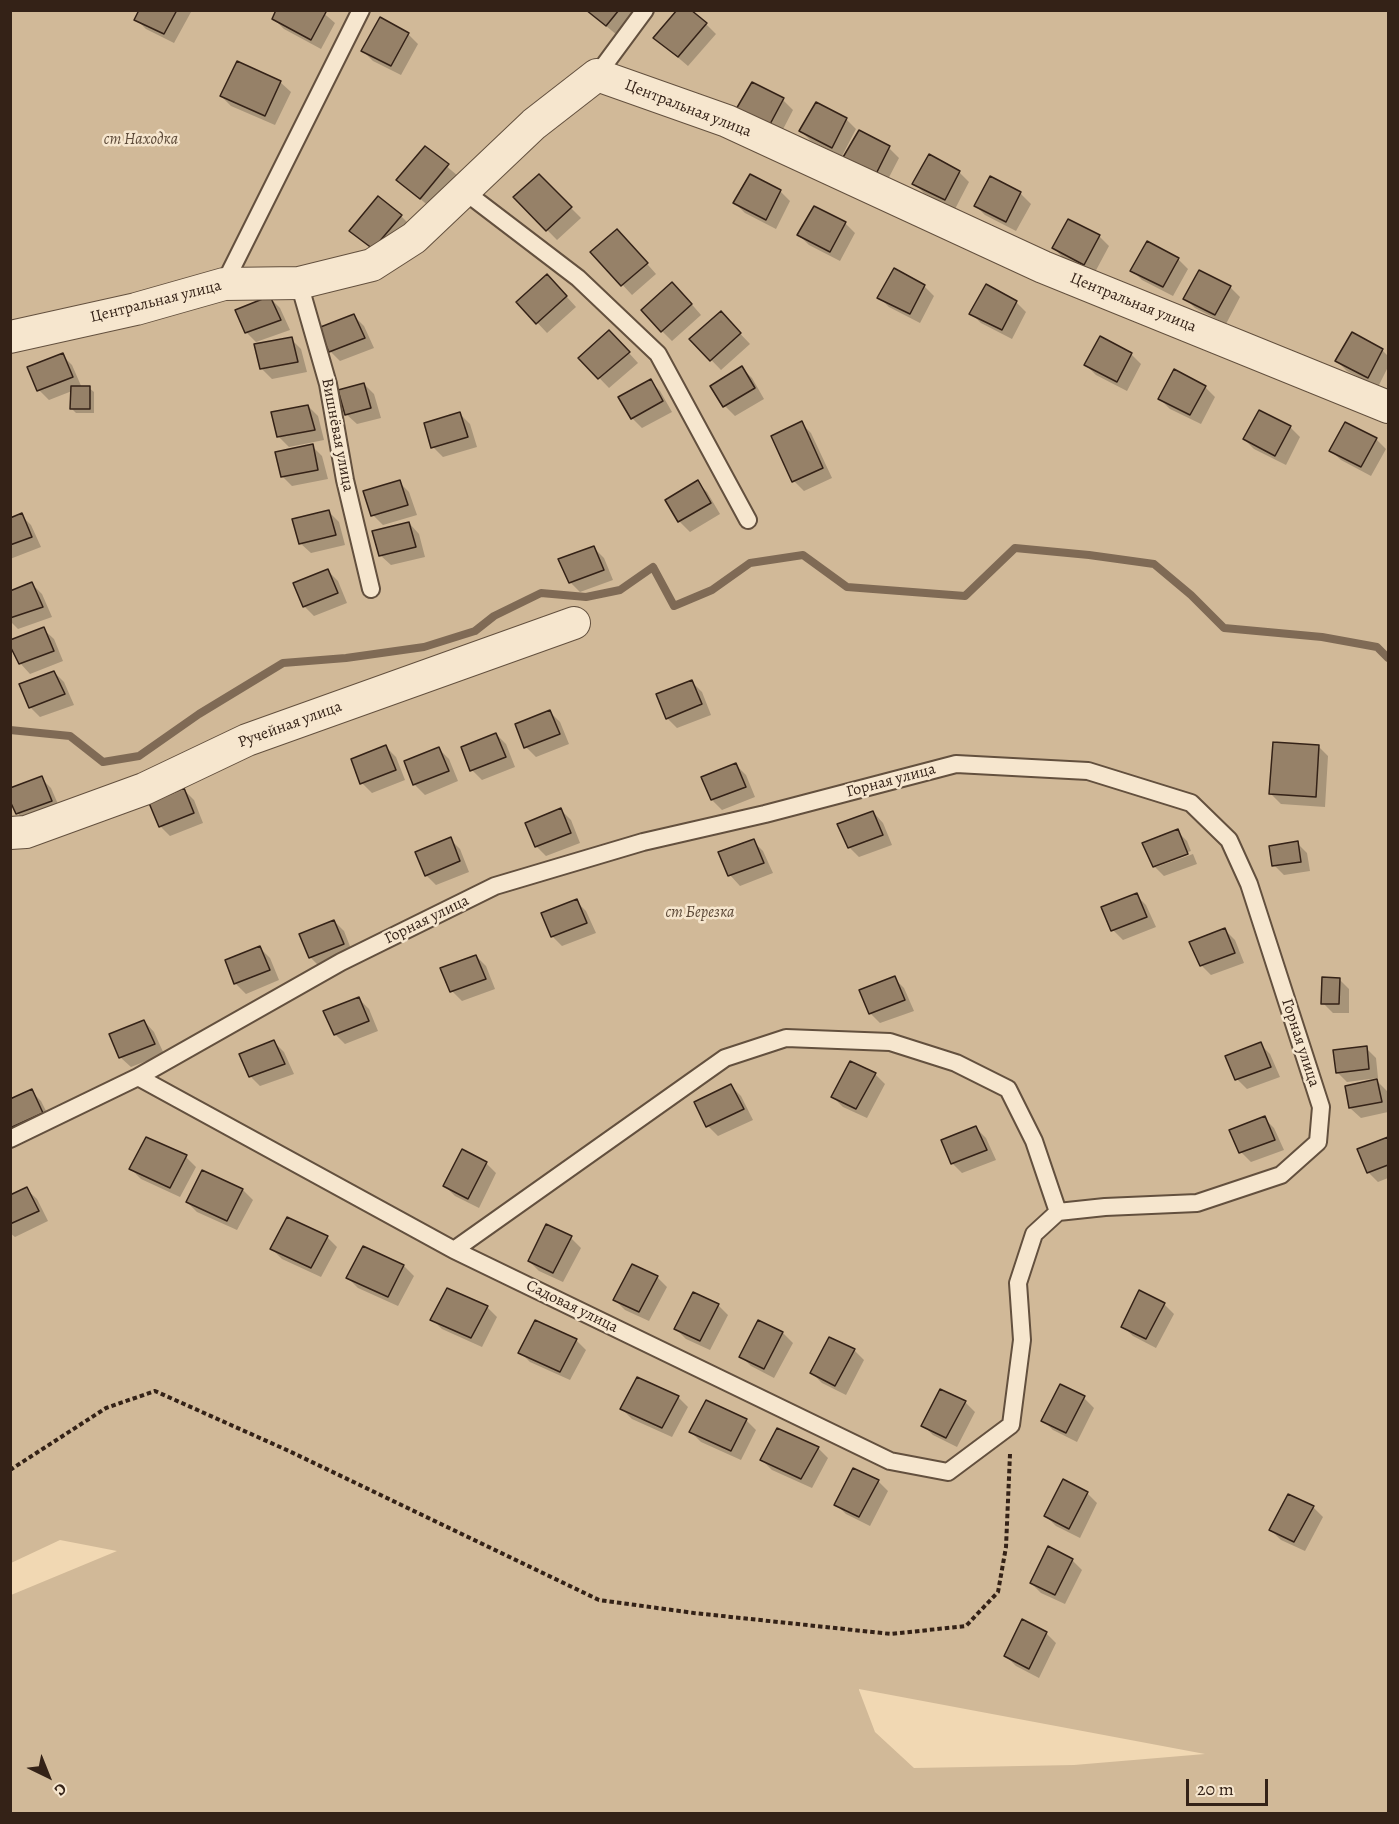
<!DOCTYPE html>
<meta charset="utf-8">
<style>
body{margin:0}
#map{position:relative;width:1399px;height:1824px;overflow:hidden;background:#f1d8b3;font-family:Alegreya,serif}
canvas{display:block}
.frame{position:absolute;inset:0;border:12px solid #342217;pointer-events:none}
.north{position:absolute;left:18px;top:1746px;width:60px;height:60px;-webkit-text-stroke:4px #f6e6ce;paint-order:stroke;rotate:137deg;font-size:16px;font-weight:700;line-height:24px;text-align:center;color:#342217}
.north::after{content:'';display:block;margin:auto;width:21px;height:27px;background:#342217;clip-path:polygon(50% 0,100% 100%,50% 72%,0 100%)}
.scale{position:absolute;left:1186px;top:1779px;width:82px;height:27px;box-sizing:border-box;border:3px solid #342217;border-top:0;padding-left:8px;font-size:18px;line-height:21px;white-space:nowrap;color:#342217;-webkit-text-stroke:4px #f6e6ce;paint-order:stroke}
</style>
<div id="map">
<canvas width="1399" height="1824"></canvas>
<div class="frame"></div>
<div class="north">С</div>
<div class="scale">20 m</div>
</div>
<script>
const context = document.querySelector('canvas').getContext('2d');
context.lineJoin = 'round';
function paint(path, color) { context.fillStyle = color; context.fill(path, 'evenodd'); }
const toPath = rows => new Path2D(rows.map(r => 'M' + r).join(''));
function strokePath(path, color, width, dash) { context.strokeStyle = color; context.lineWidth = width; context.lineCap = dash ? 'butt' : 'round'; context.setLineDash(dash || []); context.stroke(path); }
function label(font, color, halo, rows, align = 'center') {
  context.font = font + ' Alegreya,serif'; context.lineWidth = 5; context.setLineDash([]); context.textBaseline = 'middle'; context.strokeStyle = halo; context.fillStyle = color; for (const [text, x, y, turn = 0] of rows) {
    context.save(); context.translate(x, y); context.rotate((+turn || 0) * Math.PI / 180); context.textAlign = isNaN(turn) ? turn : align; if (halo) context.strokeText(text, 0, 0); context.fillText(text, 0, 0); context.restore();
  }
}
paint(toPath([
 [10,11,1388,11,1388,1813,11,1813,11,1595,117,1551,60,1540,11,1563],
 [859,1690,859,1689,1205,1754,1074,1765,914,1768,875,1732]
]), '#d1b998');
paint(toPath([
 [141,10,189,10,191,12,174,43,146,29,136,19],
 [320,10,335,23,321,49,284,29,274,19],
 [587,10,637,10,617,35],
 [706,24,716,34,688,66,655,38],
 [408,34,418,44,401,75,373,61,363,51],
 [238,63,280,82,291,92,275,125,231,106,221,96],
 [783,100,793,110,779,137,747,121],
 [846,119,856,129,842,156,811,141,801,131],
 [859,132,889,148,899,158,885,185,854,169],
 [425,148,458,176,431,208,398,180],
 [959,172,969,182,955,209,924,193,914,183],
 [539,176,581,218,557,240,515,197],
 [751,176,780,191,790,201,776,229,745,213,735,203],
 [991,178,1021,194,1031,204,1016,231,985,215,975,205],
 [401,216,411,226,384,258,351,231],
 [845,223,855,233,840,261,809,245,799,235],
 [1099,236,1109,246,1094,274,1063,258,1054,248],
 [627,241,656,274,632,295,592,252],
 [1178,259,1188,269,1173,296,1142,280,1132,270],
 [557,286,576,307,547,333,518,302],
 [924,286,934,296,920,323,889,307,879,297],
 [987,286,1016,302,1026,312,1012,339,981,323,971,313],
 [1230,287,1240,297,1226,324,1195,308,1185,298],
 [682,293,701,315,672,341,662,331],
 [270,298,280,308,290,330,256,342,246,332],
 [354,316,364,326,374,348,340,361,330,351],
 [730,323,750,344,721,370,691,339],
 [291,339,301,349,307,372,272,379,262,369,256,346],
 [619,342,638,363,609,388,580,358],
 [1382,350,1388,356,1388,367,1378,387,1347,371,1337,361],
 [1131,354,1141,364,1127,391,1096,375,1086,365],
 [62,355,72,365,82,388,89,388,94,392,94,413,76,413,72,409,72,391,49,400,39,390],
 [742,368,752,378,764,399,735,416,725,406,712,386],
 [650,381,660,391,672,412,642,428,632,418],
 [364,384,374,394,381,418,357,424,346,414],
 [1205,387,1215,397,1201,424,1170,409,1160,399],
 [308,406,318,416,324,440,289,447,279,437],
 [460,414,470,424,477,447,443,457,433,447],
 [801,423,811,433,832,478,804,491,794,481],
 [1290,427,1300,437,1286,465,1254,449,1244,439],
 [1376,439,1386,449,1371,476,1341,460,1331,451],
 [312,446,322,456,328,479,292,486,282,476],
 [399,482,409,492,417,515,383,525,373,515],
 [697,482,707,492,720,514,690,532,680,522,667,500],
 [329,512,339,522,345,545,311,553,300,543],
 [21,515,31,525,41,547,10,559,10,519],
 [409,523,419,534,425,557,391,565,380,555],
 [594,548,604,558,613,580,580,592,570,582],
 [328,571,338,581,347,603,314,616,304,606],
 [32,584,42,594,52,617,18,629,10,621,10,592],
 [43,629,54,639,63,661,30,674,20,663],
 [54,672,64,682,74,705,40,717,30,707],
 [692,682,702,692,711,715,677,728,667,718],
 [550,712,560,722,569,744,536,757,526,747],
 [496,734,506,744,515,767,482,780,472,770],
 [1318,746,1328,756,1325,807,1281,804,1271,794],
 [386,747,396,757,405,780,372,793,362,783],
 [439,749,449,759,458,781,425,795,415,785,406,762],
 [736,765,746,775,755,797,722,810,712,800,703,777],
 [41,778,51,788,61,811,28,823,17,813],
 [184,790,194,800,203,823,170,836,160,826],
 [561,810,571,820,580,843,546,856,536,846],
 [873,812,883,823,892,845,859,857,849,847],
 [1177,831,1187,841,1191,851,1156,864,1156,867,1193,854,1197,864,1164,876,1154,866],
 [450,839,460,849,469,872,436,885,426,875],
 [753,841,763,851,773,873,740,886,730,875,720,853],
 [1297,843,1307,853,1310,871,1284,875,1274,865],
 [1136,895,1146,905,1156,927,1123,940,1113,930],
 [576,901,586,911,596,933,562,946,552,936],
 [334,921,344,931,353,954,320,967,310,957],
 [1225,930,1235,940,1244,963,1211,975,1201,965],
 [260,948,270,958,279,980,246,994,236,984,227,961],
 [476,956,486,966,495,989,462,1001,452,991,442,969],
 [894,978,904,988,914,1011,880,1023,870,1013],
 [1339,979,1349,989,1349,1013,1333,1013,1323,1003],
 [359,999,369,1009,378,1031,345,1044,335,1034],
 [144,1021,154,1032,164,1054,131,1067,120,1057],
 [274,1042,284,1052,294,1074,260,1086,250,1076],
 [1260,1044,1270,1054,1280,1077,1247,1089,1237,1079],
 [1366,1048,1376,1058,1378,1078,1347,1082,1337,1072],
 [875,1074,885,1084,867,1118,843,1107,833,1097],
 [1377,1081,1387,1091,1388,1112,1361,1118,1350,1108],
 [731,1086,741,1096,753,1120,718,1136,708,1126],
 [31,1091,41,1101,52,1123,19,1138,10,1129,10,1101],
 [1264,1118,1274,1128,1284,1150,1251,1162,1241,1152],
 [976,1128,986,1138,996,1160,962,1173,952,1163],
 [1388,1138,1388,1178,1378,1182,1368,1172,1359,1150],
 [186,1157,196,1167,180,1197,141,1179,131,1169],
 [486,1163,496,1173,479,1208,455,1196,445,1186],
 [26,1189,37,1199,48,1221,15,1237,10,1233,10,1197],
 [243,1190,253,1200,237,1230,197,1212,187,1202],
 [547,1226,571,1238,581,1248,563,1282,539,1271,529,1261],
 [327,1237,337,1247,321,1277,282,1259,272,1249],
 [364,1248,404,1266,414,1276,398,1306,358,1288,348,1278],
 [657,1277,667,1287,649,1321,625,1310,615,1300],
 [694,1294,718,1305,728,1315,710,1350,686,1339,676,1329],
 [1164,1304,1174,1314,1156,1348,1133,1336,1123,1326],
 [487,1307,497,1317,482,1347,442,1329,432,1319],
 [758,1322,783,1333,793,1343,774,1378,751,1366,741,1356],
 [576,1340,586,1350,570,1380,530,1362,520,1352],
 [854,1350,864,1360,846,1395,822,1383,812,1373],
 [678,1397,688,1407,672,1437,632,1419,622,1409],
 [1084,1398,1094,1408,1077,1442,1053,1430,1043,1420],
 [965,1402,975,1412,957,1447,933,1435,923,1425],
 [746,1420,756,1430,741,1460,701,1442,691,1432],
 [818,1448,828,1458,812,1488,772,1470,762,1460],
 [878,1481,888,1491,870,1526,846,1514,836,1504],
 [1087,1493,1097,1503,1080,1538,1056,1526,1046,1516],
 [1313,1507,1323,1517,1305,1551,1281,1540,1271,1530],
 [1072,1560,1082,1570,1065,1604,1041,1593,1031,1583],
 [1046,1633,1056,1643,1039,1678,1016,1666,1006,1656]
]), '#0003');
strokePath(toPath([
 [10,730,70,736,103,762,139,756,199,714,283,663,346,658,424,647,475,631,494,616,541,593,586,597,620,590,653,567,674,606,712,590,750,563,803,555,847,587,965,596,1015,548,1089,555,1154,564,1191,595,1224,628,1322,637,1377,647,1388,658]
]), '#7f6a55', 8);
const building = toPath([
 [139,10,177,10,164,34,134,20,139,10],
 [276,10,323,10,326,12,311,40,272,19,276,10],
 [586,10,619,10,606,26,586,10],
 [677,10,691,10,707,23,678,57,653,38,677,10],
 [380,17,409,33,391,66,361,51,380,17],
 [237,61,281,81,265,116,220,96,237,61],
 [752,82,784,98,768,128,735,111,752,82],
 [816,102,847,118,832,148,799,131,816,102],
 [859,130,890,146,875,176,842,159,859,130],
 [425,146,449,164,420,199,396,180,425,146],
 [929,154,960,171,945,200,912,184,929,154],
 [539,174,572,207,546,231,513,197,539,174],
 [750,174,781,190,766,220,733,203,750,174],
 [990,176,1021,192,1006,222,974,206,990,176],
 [378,196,402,215,373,249,349,231,378,196],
 [814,206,846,222,830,252,797,235,814,206],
 [1068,219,1100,235,1084,265,1052,248,1068,219],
 [617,229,648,263,621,286,590,252,617,229],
 [1147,241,1179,258,1163,287,1130,271,1147,241],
 [894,268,925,285,910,314,877,298,894,268],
 [1199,270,1231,286,1215,315,1183,299,1199,270],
 [547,274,567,296,536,324,516,302,547,274],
 [672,282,692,304,661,332,641,310,672,282],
 [986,284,1017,301,1002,330,969,314,986,284],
 [270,296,281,320,245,333,235,310,270,296],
 [721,311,741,333,710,361,689,339,721,311],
 [354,314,365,338,329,352,318,328,354,314],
 [609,330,630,352,598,379,578,358,609,330],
 [1352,332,1383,349,1368,378,1335,361,1352,332],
 [1100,336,1132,353,1117,382,1084,365,1100,336],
 [292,337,298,362,260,369,254,344,292,337],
 [63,353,73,377,37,391,27,367,63,353],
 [742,366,755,388,723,407,710,386,742,366],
 [1174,369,1206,386,1190,415,1158,399,1174,369],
 [651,379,663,401,631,419,618,397,651,379],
 [364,383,371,408,345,415,338,390,364,383],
 [71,386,90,386,90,409,70,409,71,386],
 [308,405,315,430,277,437,271,412,308,405],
 [1259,410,1291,426,1275,456,1243,439,1259,410],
 [460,412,468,437,431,448,424,423,460,412],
 [802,421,823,468,792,482,771,436,802,421],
 [1345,422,1377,438,1361,467,1329,451,1345,422],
 [313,444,318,470,281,477,275,452,313,444],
 [400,480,408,505,371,516,363,491,400,480],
 [698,480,711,503,678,522,665,500,698,480],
 [329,510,336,535,299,544,292,519,329,510],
 [22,513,32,537,10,545,10,518,22,513],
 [409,522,416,547,379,556,372,531,409,522],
 [594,546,604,570,569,583,558,559,594,546],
 [328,569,338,593,303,607,293,583,328,569],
 [32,582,43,607,10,618,10,591,32,582],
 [44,627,54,651,19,664,10,646,10,640,44,627],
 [54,671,65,694,29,708,19,684,54,671],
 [692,680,702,704,666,719,656,694,692,680],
 [550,710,560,734,524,748,515,724,550,710],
 [496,733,506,757,470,771,461,747,496,733],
 [1273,742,1319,745,1316,797,1269,794,1273,742],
 [386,745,396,770,360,784,351,759,386,745],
 [439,747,449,771,413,785,404,761,439,747],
 [736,763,746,787,711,800,701,777,736,763],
 [42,776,52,801,16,814,10,801,10,788,42,776],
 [184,788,194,813,159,827,149,803,184,788],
 [561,808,571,833,535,847,525,823,561,808],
 [873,811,883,835,848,848,837,824,873,811],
 [1178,829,1188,854,1153,867,1142,843,1178,829],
 [451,837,460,861,425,876,415,852,451,837],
 [754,839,764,863,728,876,718,852,754,839],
 [1298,841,1301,862,1272,866,1269,846,1298,841],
 [1137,893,1147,917,1111,931,1101,907,1137,893],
 [577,899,587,923,551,937,541,913,577,899],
 [334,920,344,944,309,958,299,934,334,920],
 [1225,928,1235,953,1200,966,1189,942,1225,928],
 [260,946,270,970,234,984,225,960,260,946],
 [476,955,486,979,450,992,440,968,476,955],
 [895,976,905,1000,869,1014,859,990,895,976],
 [1322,977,1340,978,1339,1004,1321,1004,1322,977],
 [359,997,369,1021,334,1035,323,1011,359,997],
 [144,1020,155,1044,119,1058,109,1034,144,1020],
 [274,1040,285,1064,249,1077,239,1054,274,1040],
 [1261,1042,1271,1067,1235,1080,1225,1056,1261,1042],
 [1367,1046,1369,1069,1336,1073,1333,1050,1367,1046],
 [850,1061,876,1073,856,1109,831,1097,850,1061],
 [1377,1079,1382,1102,1349,1108,1345,1086,1377,1079],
 [731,1084,744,1109,706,1127,694,1102,731,1084],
 [32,1089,43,1113,10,1128,10,1099,32,1089],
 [1265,1116,1275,1140,1239,1153,1229,1130,1265,1116],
 [976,1126,987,1150,951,1164,941,1140,976,1126],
 [146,1137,187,1155,170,1188,129,1169,146,1137],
 [1388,1137,1388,1165,1367,1173,1357,1149,1388,1137],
 [462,1149,487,1162,468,1199,443,1186,462,1149],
 [202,1170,243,1189,227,1221,186,1202,202,1170],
 [27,1187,39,1211,10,1224,10,1195,27,1187],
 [287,1217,328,1236,311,1268,270,1249,287,1217],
 [546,1224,572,1236,553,1273,528,1261,546,1224],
 [363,1246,404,1265,388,1297,346,1278,363,1246],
 [632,1264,658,1276,639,1312,613,1300,632,1264],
 [447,1288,488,1306,471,1338,430,1320,447,1288],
 [1139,1290,1165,1303,1146,1339,1121,1327,1139,1290],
 [693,1292,719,1304,700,1341,674,1329,693,1292],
 [535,1320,577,1339,560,1372,518,1353,535,1320],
 [758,1320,783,1332,764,1369,739,1357,758,1320],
 [829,1337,855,1349,835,1386,810,1373,829,1337],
 [637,1377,679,1396,662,1428,620,1409,637,1377],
 [1060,1384,1085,1396,1066,1433,1041,1421,1060,1384],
 [940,1389,966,1401,946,1438,921,1426,940,1389],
 [706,1400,747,1419,731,1451,689,1432,706,1400],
 [777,1428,819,1447,801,1479,760,1460,777,1428],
 [853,1468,879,1480,859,1517,834,1505,853,1468],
 [1063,1479,1088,1492,1069,1529,1044,1516,1063,1479],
 [1288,1494,1314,1506,1294,1542,1269,1530,1288,1494],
 [1048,1546,1073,1559,1055,1595,1030,1583,1048,1546],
 [1022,1619,1047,1632,1029,1669,1004,1656,1022,1619]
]);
paint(building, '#968168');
strokePath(building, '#342217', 1.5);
const lane = toPath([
 [597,75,645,10],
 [464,191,578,278,658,354,748,520],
 [299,283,328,384,345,480,371,589],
 [224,284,361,10],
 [138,1077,454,1250,890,1461,948,1472,1011,1425,1022,1340,1018,1283,1034,1234,1058,1212,1034,1141,1008,1089,956,1063,890,1042,786,1038,725,1058,454,1250],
 [10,1139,138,1077,341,962,495,886,643,842,765,814,956,764,1088,771,1191,803,1229,840,1249,884,1321,1107,1318,1142,1281,1175,1197,1203,1105,1207,1058,1212]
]);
const street = toPath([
 [10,337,136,309,224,284,299,283,372,265,414,238,534,124,597,75,727,121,1043,267,1388,407],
 [10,833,26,832,144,789,247,740,574,623]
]);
strokePath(lane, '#63503e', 20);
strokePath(street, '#63503e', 34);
strokePath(toPath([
 [10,1470,106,1408,155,1391,289,1451,599,1600,694,1613,891,1634,966,1626,998,1592,1006,1547,1010,1454]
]), '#342217', 4, [4.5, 3]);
strokePath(lane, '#f6e6ce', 16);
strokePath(street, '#f6e6ce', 32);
label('16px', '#342217', '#f6e6ce', [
 ["Центральная улица",688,109,21],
 ["Центральная улица",156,302,-14],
 ["Центральная улица",1133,303,22],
 ["Вишнёвая улица",337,435,79],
 ["Ручейная улица",290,725,-20],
 ["Горная улица",891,781,-15],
 ["Горная улица",427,920,-26],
 ["Горная улица",1300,1043,72],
 ["Садовая улица",572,1307,26]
]);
label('italic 16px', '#5b4837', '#f6e6ce', [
 ["ст Находка",141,140],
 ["ст Березка",700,913]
]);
</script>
